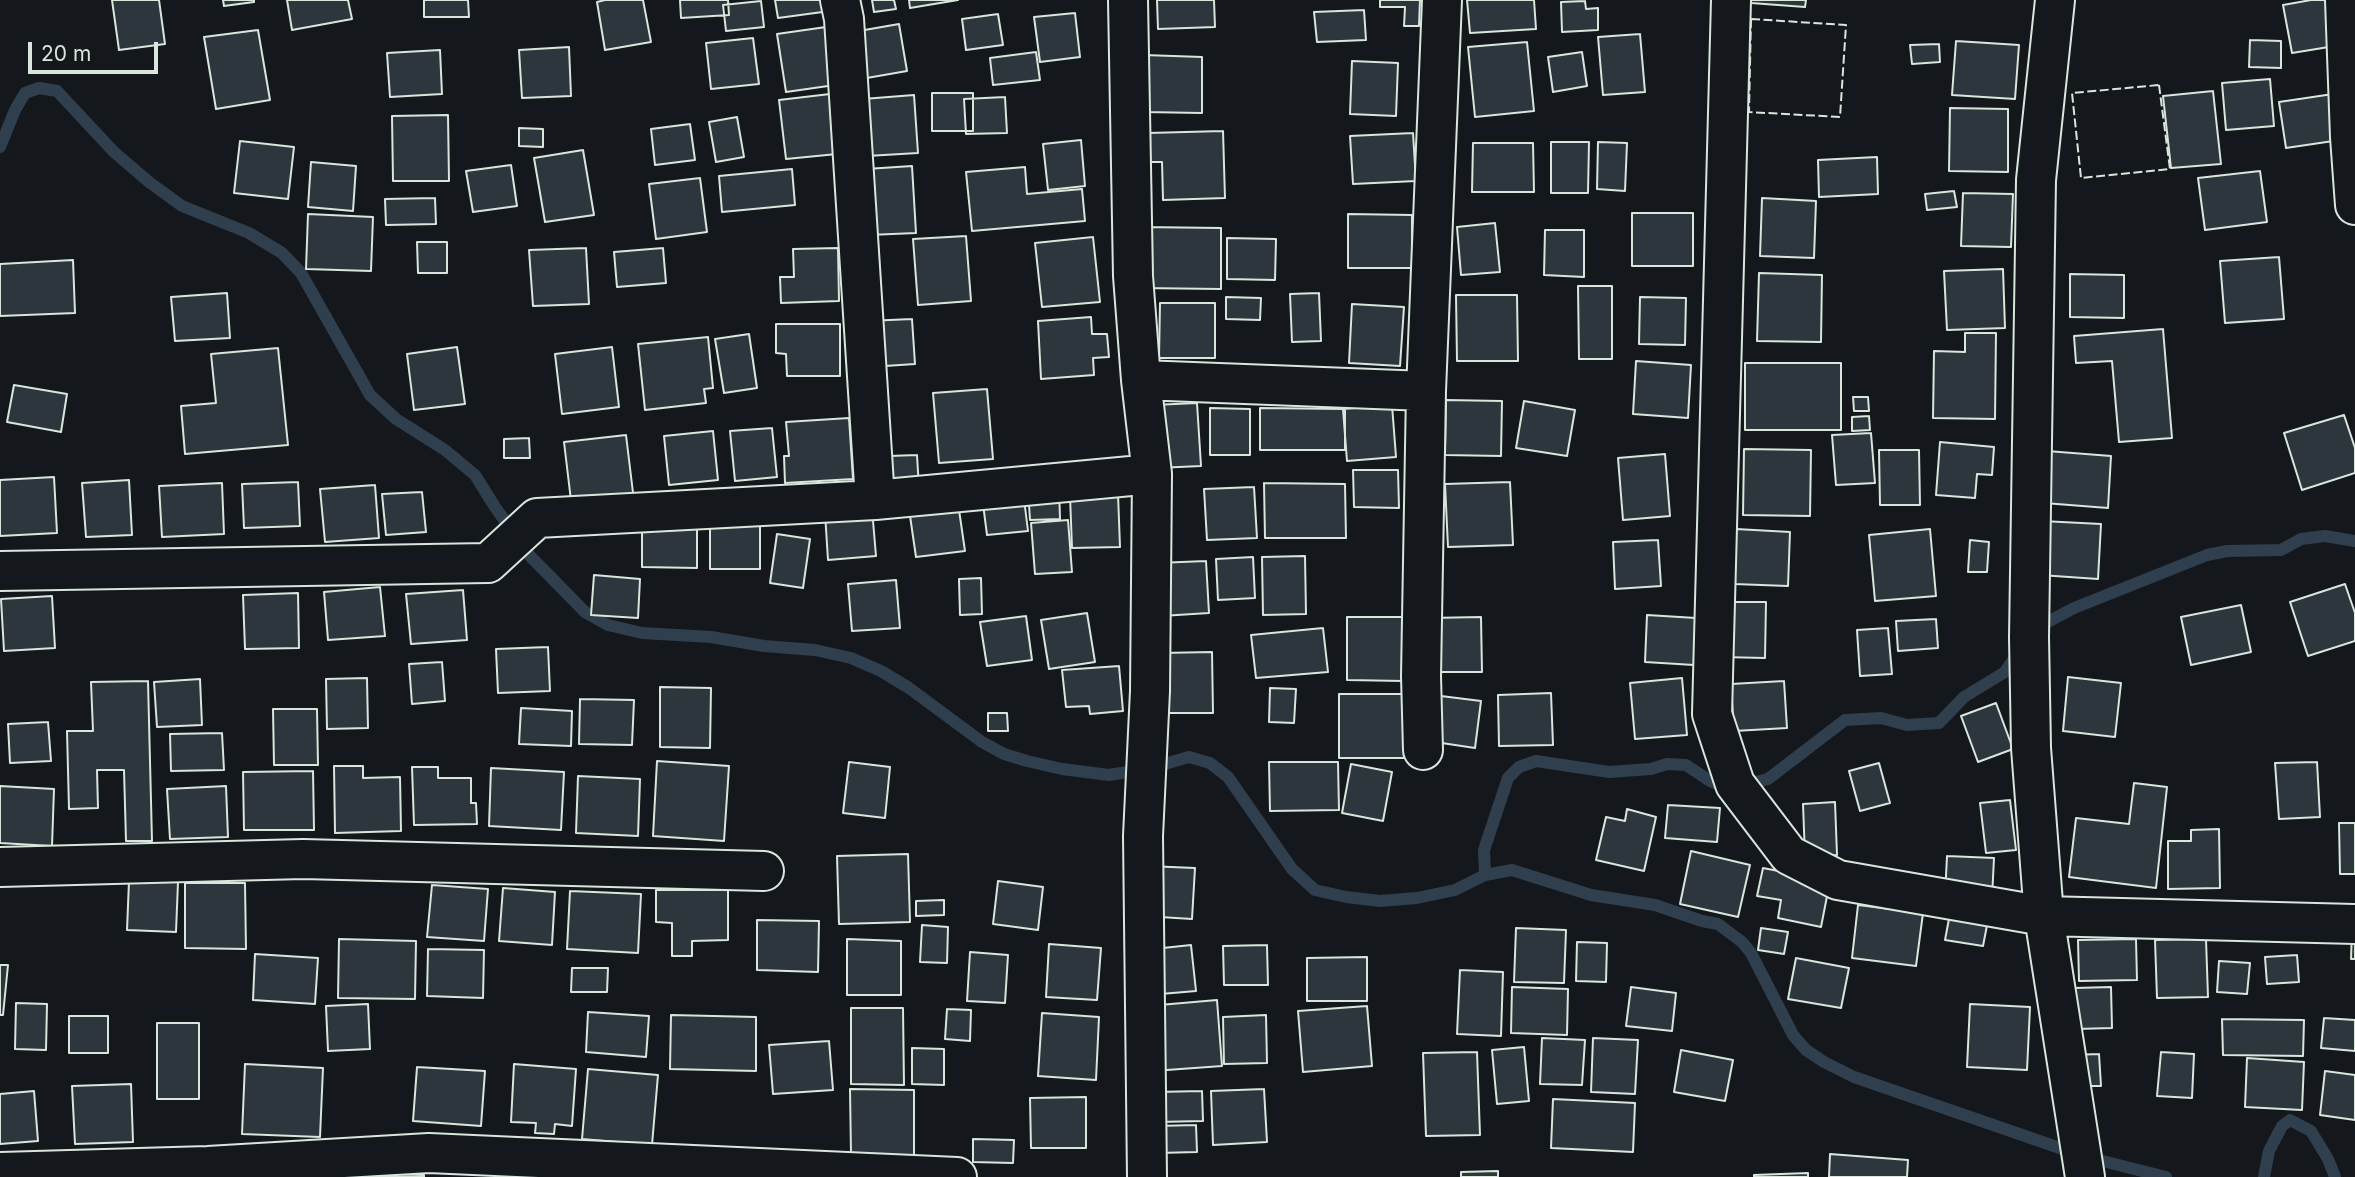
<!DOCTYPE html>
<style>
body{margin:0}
#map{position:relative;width:2355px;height:1177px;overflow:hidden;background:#14181c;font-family:Inter,sans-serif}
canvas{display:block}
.scale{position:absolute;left:28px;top:42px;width:130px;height:32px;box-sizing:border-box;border:4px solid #d8e6dc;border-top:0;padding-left:9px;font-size:21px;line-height:24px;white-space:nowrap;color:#d8e6dc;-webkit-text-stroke:5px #14181c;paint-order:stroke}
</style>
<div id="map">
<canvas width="2355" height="1177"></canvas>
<div class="scale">20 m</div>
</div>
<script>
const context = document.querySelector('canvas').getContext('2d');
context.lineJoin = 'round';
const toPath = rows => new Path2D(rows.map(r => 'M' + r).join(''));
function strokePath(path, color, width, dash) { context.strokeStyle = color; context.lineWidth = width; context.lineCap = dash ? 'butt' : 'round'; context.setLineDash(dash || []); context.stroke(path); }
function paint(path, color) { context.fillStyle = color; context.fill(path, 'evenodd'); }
strokePath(toPath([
 [0,147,15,110,25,93,39,88,57,91,114,152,149,182,182,206,249,233,282,253,301,273,370,395,396,419,445,450,475,475,495,507,530,556,585,612,608,625,642,633,711,637,764,646,815,650,851,658,881,671,909,688,982,742,1004,754,1027,761,1062,769,1109,775,1147,769,1189,757,1210,763,1228,777,1292,869,1315,890,1346,897,1380,901,1417,898,1455,890,1485,875,1512,870,1591,895,1655,905,1702,921,1718,924,1742,942,1751,953,1793,1035,1806,1050,1824,1062,1854,1077,2083,1156,2166,1177],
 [2036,630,2042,625,2074,608,2207,555,2227,551,2281,550,2301,539,2325,536,2355,541],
 [1485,875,1484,850,1508,778,1519,767,1536,761,1609,772,1651,769,1667,764,1686,765,1710,781,1722,786,1748,784,1768,779,1845,720,1881,718,1907,725,1939,723,1964,697,2005,672,2018,653],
 [2264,1177,2269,1151,2282,1126,2290,1120,2311,1131,2328,1159,2335,1177]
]), '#2f3f4d', 12);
const building = toPath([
 [112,0,159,0,165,44,119,50,112,0],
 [223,0,254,0,254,2,224,6,223,0],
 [287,0,348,0,352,19,292,30,287,0],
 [424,0,468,0,469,17,424,17,424,0],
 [605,0,643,0,651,42,605,50,597,2,605,0],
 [680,0,728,0,729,15,681,18,680,0],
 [775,0,829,0,830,11,778,18,775,0],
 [872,0,894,0,896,9,874,12,872,0],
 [909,0,958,0,910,8,909,0],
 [1214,0,1215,27,1158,29,1157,0,1214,0],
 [1380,0,1420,0,1419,26,1404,26,1405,7,1380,7,1380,0],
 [1467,0,1534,0,1536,29,1470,33,1467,0],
 [1751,0,1806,0,1805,7,1751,3,1751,0],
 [2311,0,2333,0,2341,45,2292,53,2283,5,2311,0],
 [761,1,764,27,726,31,723,5,761,1],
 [1585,1,1586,9,1598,8,1598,30,1562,32,1561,2,1585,1],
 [1364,10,1366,40,1317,42,1314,12,1364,10],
 [1075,13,1080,57,1040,62,1034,17,1075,13],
 [998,14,1003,45,966,50,962,19,998,14],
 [899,24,907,71,861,79,853,32,899,24],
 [826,27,835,85,786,92,777,34,826,27],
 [258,30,270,100,216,109,204,37,258,30],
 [1640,34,1645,92,1603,95,1598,37,1640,34],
 [753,38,759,84,711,89,706,43,753,38],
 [2250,40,2281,41,2281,68,2249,67,2250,40],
 [1956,41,2019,45,2015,99,1952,95,1956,41],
 [1527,42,1534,111,1475,117,1468,47,1527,42],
 [1939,44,1940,62,1912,64,1910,45,1939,44],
 [569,47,571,96,522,98,519,50,569,47],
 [440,50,442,94,390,97,387,53,440,50],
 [1036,52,1040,80,993,85,990,58,1036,52],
 [1582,52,1587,86,1553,92,1548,57,1582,52],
 [1144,55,1202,57,1202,113,1144,112,1144,55],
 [1352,61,1398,63,1396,116,1350,114,1352,61],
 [2270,79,2274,126,2226,130,2222,83,2270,79],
 [2213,91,2221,164,2171,168,2163,96,2213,91],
 [932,93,973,93,973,131,932,131,932,93],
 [830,94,837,154,786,159,779,100,830,94],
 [2333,94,2340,140,2286,148,2279,102,2333,94],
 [914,95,918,153,867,156,863,99,914,95],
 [1005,97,1007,133,966,134,964,99,1005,97],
 [1950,108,2008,109,2008,172,1949,171,1950,108],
 [448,115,449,181,393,181,392,116,448,115],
 [737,117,744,157,716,162,709,122,737,117],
 [690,124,695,160,655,165,651,129,690,124],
 [519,128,543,129,543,147,519,146,519,128],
 [1223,131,1225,198,1163,200,1162,162,1149,162,1148,133,1223,131],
 [1413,133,1416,181,1353,184,1350,136,1413,133],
 [1081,140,1085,186,1048,190,1043,144,1081,140],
 [240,141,294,147,288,199,234,193,240,141],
 [1551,142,1589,142,1588,193,1551,193,1551,142],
 [1598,142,1627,143,1625,191,1597,189,1598,142],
 [1473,143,1533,143,1534,192,1472,192,1473,143],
 [583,150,594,215,545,222,534,158,583,150],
 [1877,157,1878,194,1819,197,1818,160,1877,157],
 [311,162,356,166,353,211,308,207,311,162],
 [511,165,517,206,473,212,466,171,511,165],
 [912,166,916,233,869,235,866,169,912,166],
 [1025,167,1027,194,1082,189,1085,221,972,231,966,172,1025,167],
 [792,169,795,205,722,212,719,176,792,169],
 [2260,171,2267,222,2205,230,2198,178,2260,171],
 [700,178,707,232,656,239,649,184,700,178],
 [1954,191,1957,207,1927,210,1925,194,1954,191],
 [1963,193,2013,194,2011,247,1961,246,1963,193],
 [435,198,436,224,386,225,385,199,435,198],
 [1762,198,1816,201,1814,258,1760,256,1762,198],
 [1632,213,1693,213,1693,266,1632,266,1632,213],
 [308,214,373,217,371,271,306,269,308,214],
 [1348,214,1412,215,1412,268,1348,268,1348,214],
 [1495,223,1500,272,1461,275,1457,227,1495,223],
 [1141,227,1221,228,1221,289,1140,288,1141,227],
 [1545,230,1584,230,1584,277,1544,275,1545,230],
 [966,236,971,301,918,305,913,239,966,236],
 [1093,237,1100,302,1042,307,1035,243,1093,237],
 [1227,238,1276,239,1275,280,1227,279,1227,238],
 [417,242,447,242,447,273,418,273,417,242],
 [586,248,589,304,533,306,529,250,586,248],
 [663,248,666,283,617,287,614,252,663,248],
 [838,248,839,301,781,303,780,277,794,277,793,249,838,248],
 [2279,257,2284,319,2225,323,2220,261,2279,257],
 [73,260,75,313,0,316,0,264,73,260],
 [2003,269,2005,328,1947,330,1944,271,2003,269],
 [1759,273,1822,275,1821,342,1757,341,1759,273],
 [2070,274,2124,275,2124,318,2070,317,2070,274],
 [1578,286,1612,286,1612,359,1579,359,1578,286],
 [227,293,230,338,175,341,171,297,227,293],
 [1319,293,1321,341,1292,342,1290,294,1319,293],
 [1456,295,1517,295,1518,361,1457,361,1456,295],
 [1226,297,1261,298,1260,320,1226,319,1226,297],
 [1640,297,1686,298,1685,345,1639,344,1640,297],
 [1160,303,1215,303,1215,358,1159,358,1160,303],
 [1352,304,1404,307,1400,366,1349,363,1352,304],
 [1091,317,1092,334,1107,334,1109,357,1093,358,1094,375,1041,379,1038,321,1091,317],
 [912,319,915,364,870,367,867,321,912,319],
 [776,324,840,324,840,376,787,376,786,354,776,353,776,324],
 [2163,329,2172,438,2119,442,2112,361,2076,363,2074,336,2163,329],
 [1965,333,1996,333,1995,419,1933,418,1934,351,1965,352,1965,333],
 [749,334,757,388,724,393,715,339,749,334],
 [708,337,713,388,704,389,706,403,645,410,638,344,708,337],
 [457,347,465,404,414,410,407,354,457,347],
 [612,347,619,407,562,414,555,354,612,347],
 [278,348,288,445,185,454,181,406,216,403,211,354,278,348],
 [1636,361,1691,365,1688,418,1633,414,1636,361],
 [1745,363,1841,363,1841,430,1745,430,1745,363],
 [14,385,67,394,61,432,7,422,14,385],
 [987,389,993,459,939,463,933,393,987,389],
 [1853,397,1868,397,1869,411,1854,411,1853,397],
 [1446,400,1502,401,1501,456,1445,455,1446,400],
 [1524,401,1575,410,1567,456,1516,448,1524,401],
 [1197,403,1201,466,1157,468,1153,405,1197,403],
 [1392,405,1396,457,1347,461,1343,409,1392,405],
 [1210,408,1250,409,1250,455,1210,455,1210,408],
 [1260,408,1345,409,1345,450,1260,450,1260,408],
 [2344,415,2355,448,2355,473,2302,490,2284,433,2344,415],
 [1869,416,1870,430,1852,431,1852,417,1869,416],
 [849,418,853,479,785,483,784,456,789,456,786,422,849,418],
 [772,428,777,477,735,481,730,431,772,428],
 [713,431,718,480,669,485,664,436,713,431],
 [1871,433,1875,483,1836,485,1832,435,1871,433],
 [626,435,634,501,572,509,564,442,626,435],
 [529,438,530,458,504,458,504,439,529,438],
 [1940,442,1994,447,1992,475,1977,474,1975,498,1936,495,1940,442],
 [1744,449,1811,450,1810,516,1743,515,1744,449],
 [1879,450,1919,450,1920,505,1880,505,1879,450],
 [2047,451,2111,456,2108,508,2044,503,2047,451],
 [1665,454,1670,516,1623,520,1618,458,1665,454],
 [917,455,919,488,891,489,889,456,917,455],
 [1353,470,1398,470,1399,508,1354,507,1353,470],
 [54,477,57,533,0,536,0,480,54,477],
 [129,480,132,535,86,537,82,483,129,480],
 [298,482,300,526,244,528,242,484,298,482],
 [1510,482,1513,545,1448,547,1445,484,1510,482],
 [222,483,224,534,162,537,159,486,222,483],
 [1264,483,1345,484,1346,538,1265,538,1264,483],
 [375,485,379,538,325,542,320,489,375,485],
 [1059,487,1060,519,1030,520,1028,489,1059,487],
 [1254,487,1257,538,1207,540,1204,489,1254,487],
 [1023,491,1028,531,987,535,982,496,1023,491],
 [422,492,426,532,386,535,382,494,422,492],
 [1118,494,1120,547,1072,548,1070,496,1118,494],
 [958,503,965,551,916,557,909,509,958,503],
 [872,509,876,556,828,560,825,513,872,509],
 [710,516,760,516,760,569,710,569,710,516],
 [642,518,697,519,697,568,642,567,642,518],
 [1068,520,1072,572,1035,574,1031,523,1068,520],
 [2042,521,2101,524,2098,579,2040,575,2042,521],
 [1736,529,1790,532,1788,586,1734,584,1736,529],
 [1930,529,1936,596,1875,601,1869,535,1930,529],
 [777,534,810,539,803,588,770,583,777,534],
 [1658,540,1661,586,1615,589,1613,542,1658,540],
 [1970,540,1989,542,1987,572,1968,572,1970,540],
 [1305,556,1306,614,1263,615,1262,557,1305,556],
 [1253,557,1255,598,1218,600,1216,559,1253,557],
 [1206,561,1209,613,1161,616,1157,563,1206,561],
 [594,575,640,579,638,618,591,615,594,575],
 [981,578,982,614,960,615,959,579,981,578],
 [896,580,900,628,852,631,848,584,896,580],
 [2345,584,2355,613,2355,641,2308,656,2290,602,2345,584],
 [380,587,385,636,328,640,324,592,380,587],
 [463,590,467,640,411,644,406,594,463,590],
 [298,593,299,648,245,649,243,595,298,593],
 [52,596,55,648,4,651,1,599,52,596],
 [1732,602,1766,602,1765,658,1721,657,1732,602],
 [2241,605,2251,652,2191,665,2181,617,2241,605],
 [1087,613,1095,662,1049,669,1041,620,1087,613],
 [1647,615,1696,618,1694,665,1645,662,1647,615],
 [1026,616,1032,660,987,666,980,622,1026,616],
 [1347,617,1403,617,1403,681,1347,680,1347,617],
 [1481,617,1482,672,1431,672,1429,618,1481,617],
 [1936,619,1938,648,1898,651,1896,621,1936,619],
 [1323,628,1328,672,1256,678,1251,635,1323,628],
 [1888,628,1892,674,1860,676,1857,630,1888,628],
 [548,647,550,691,498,693,496,649,548,647],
 [1212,652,1213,713,1162,713,1161,653,1212,652],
 [442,662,445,701,412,704,409,664,442,662],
 [1119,666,1123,711,1090,714,1089,706,1066,707,1062,670,1119,666],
 [2068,677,2121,683,2115,737,2063,731,2068,677],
 [367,678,368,728,327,729,326,679,367,678],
 [1682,678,1687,735,1635,739,1630,683,1682,678],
 [200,679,202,725,157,727,154,682,200,679],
 [148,681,152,841,126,841,124,770,97,770,98,808,69,809,67,731,93,731,91,682,148,681],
 [1784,681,1787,728,1734,731,1731,684,1784,681],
 [660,687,711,688,710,748,660,747,660,687],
 [1270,688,1296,689,1294,723,1269,722,1270,688],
 [1551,693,1553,745,1499,746,1498,695,1551,693],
 [1339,694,1405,694,1404,758,1339,758,1339,694],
 [1441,696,1481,701,1475,748,1435,742,1441,696],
 [580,699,634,700,632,745,579,744,580,699],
 [1996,703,2013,749,1978,762,1961,716,1996,703],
 [521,708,572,711,571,746,519,744,521,708],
 [273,709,317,709,318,765,274,765,273,709],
 [988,713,1007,713,1008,731,988,731,988,713],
 [48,722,51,761,10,763,8,724,48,722],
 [222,733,224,770,171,771,170,734,222,733],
 [657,761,729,766,724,841,653,836,657,761],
 [849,762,890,767,885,818,843,813,849,762],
 [1269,762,1338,762,1339,810,1270,811,1269,762],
 [2317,762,2320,817,2279,819,2275,763,2317,762],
 [1879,763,1890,803,1860,811,1849,771,1879,763],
 [1351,764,1392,772,1383,821,1342,813,1351,764],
 [334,766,363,766,363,778,400,777,401,831,335,833,334,766],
 [412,767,438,767,438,778,471,778,471,803,476,803,477,824,414,825,412,767],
 [491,768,564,772,561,830,489,826,491,768],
 [313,771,314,830,244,830,243,772,313,771],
 [578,776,640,779,638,836,576,833,578,776],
 [2134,783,2167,787,2156,888,2069,877,2076,818,2129,824,2134,783],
 [0,786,54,789,52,846,0,843,0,786],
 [226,786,228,837,170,839,167,789,226,786],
 [2010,800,2016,850,1986,853,1980,803,2010,800],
 [1835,802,1837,855,1805,856,1803,804,1835,802],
 [1668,805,1720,808,1717,842,1665,838,1668,805],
 [1627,809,1656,817,1644,871,1596,860,1606,817,1625,821,1627,809],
 [2339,823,2355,823,2355,874,2340,874,2339,823],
 [2219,829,2220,888,2168,889,2168,841,2191,841,2191,830,2219,829],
 [1691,851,1750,865,1738,917,1680,904,1691,851],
 [908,854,910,922,839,924,837,856,908,854],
 [1947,856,1994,858,1992,898,1945,895,1947,856],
 [1147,866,1195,868,1192,919,1144,916,1147,866],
 [1763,868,1830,881,1821,927,1778,918,1781,900,1757,896,1763,868],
 [129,881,178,882,176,932,127,930,129,881],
 [998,881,1043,887,1038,930,993,924,998,881],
 [185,883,245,883,246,949,185,948,185,883],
 [432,885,488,889,484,941,427,937,432,885],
 [503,888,555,892,552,945,499,941,503,888],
 [656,890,728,890,728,940,692,941,692,956,672,956,672,923,656,922,656,890],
 [570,891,641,894,638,953,567,949,570,891],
 [944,900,944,915,916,916,916,901,944,900],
 [1858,905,1923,913,1916,966,1852,958,1858,905],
 [1951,908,1989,915,1983,946,1945,940,1951,908],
 [757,920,819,921,818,972,757,970,757,920],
 [922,925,948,927,947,963,920,962,922,925],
 [1516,928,1566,930,1564,983,1514,982,1516,928],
 [1761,928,1788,932,1784,954,1758,950,1761,928],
 [2352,930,2355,930,2355,959,2351,959,2352,930],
 [339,939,416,941,415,999,338,998,339,939],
 [847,939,901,941,901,995,847,995,847,939],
 [2136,939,2137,980,2079,981,2078,940,2136,939],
 [2206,939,2208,997,2157,998,2155,940,2206,939],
 [1577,942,1607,943,1606,982,1576,981,1577,942],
 [1049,944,1101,948,1097,1000,1046,997,1049,944],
 [1191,945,1196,991,1149,995,1144,950,1191,945],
 [1267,945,1268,985,1224,985,1223,946,1267,945],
 [428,949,484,950,483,998,427,996,428,949],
 [970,952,1008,955,1005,1003,967,1001,970,952],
 [255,954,318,958,315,1004,253,1000,255,954],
 [2297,955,2299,982,2267,984,2265,957,2297,955],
 [1367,957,1367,1001,1307,1001,1307,958,1367,957],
 [1796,958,1849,968,1841,1008,1788,999,1796,958],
 [2219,961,2250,963,2247,994,2217,992,2219,961],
 [0,965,8,965,3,1015,0,1015,0,965],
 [572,968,608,968,607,992,571,992,572,968],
 [1460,970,1503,972,1501,1036,1457,1034,1460,970],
 [1512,987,1568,989,1567,1035,1511,1033,1512,987],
 [1631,987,1676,993,1672,1031,1626,1026,1631,987],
 [2111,987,2112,1028,2076,1029,2075,988,2111,987],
 [1217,1000,1222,1066,1153,1071,1148,1006,1217,1000],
 [16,1003,47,1004,46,1050,15,1049,16,1003],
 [368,1004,370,1049,328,1051,326,1006,368,1004],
 [1970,1004,2030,1007,2027,1070,1967,1067,1970,1004],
 [1367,1006,1372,1066,1303,1072,1298,1011,1367,1006],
 [851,1008,903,1008,904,1085,851,1084,851,1008],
 [947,1009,971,1010,970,1041,945,1039,947,1009],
 [588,1012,649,1016,646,1057,586,1052,588,1012],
 [1042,1013,1099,1017,1096,1080,1038,1076,1042,1013],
 [671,1015,756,1017,756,1071,670,1069,671,1015],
 [1266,1015,1267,1063,1224,1064,1223,1017,1266,1015],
 [69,1016,108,1016,108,1053,69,1053,69,1016],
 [2324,1018,2355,1020,2355,1051,2321,1048,2324,1018],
 [2222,1019,2304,1020,2303,1056,2223,1055,2222,1019],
 [157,1023,199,1023,199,1099,157,1099,157,1023],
 [1542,1038,1585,1040,1582,1085,1540,1084,1542,1038],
 [1593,1038,1638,1040,1635,1094,1591,1092,1593,1038],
 [829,1041,833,1090,773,1094,769,1045,829,1041],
 [1524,1047,1529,1101,1497,1104,1492,1050,1524,1047],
 [912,1048,944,1049,944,1085,912,1084,912,1048],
 [1681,1050,1733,1060,1725,1101,1674,1092,1681,1050],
 [1477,1052,1480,1135,1426,1136,1423,1053,1477,1052],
 [2161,1052,2194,1054,2192,1098,2157,1096,2161,1052],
 [2099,1054,2101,1086,2073,1086,2072,1055,2099,1054],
 [2247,1058,2304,1062,2302,1110,2245,1107,2247,1058],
 [245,1064,323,1068,320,1137,242,1134,245,1064],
 [514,1064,576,1069,572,1126,555,1124,554,1134,535,1133,536,1123,511,1122,514,1064],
 [417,1067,485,1071,481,1126,413,1121,417,1067],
 [588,1069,658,1075,652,1145,582,1139,588,1069],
 [2325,1071,2355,1075,2355,1120,2320,1115,2325,1071],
 [131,1084,133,1142,75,1144,72,1086,131,1084],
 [850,1089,914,1090,914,1155,851,1155,850,1089],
 [1264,1089,1267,1142,1213,1145,1211,1091,1264,1089],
 [34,1091,38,1141,0,1144,0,1094,34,1091],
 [1202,1091,1203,1121,1157,1122,1156,1092,1202,1091],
 [1086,1097,1086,1148,1031,1148,1030,1098,1086,1097],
 [1553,1099,1635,1103,1633,1152,1551,1148,1553,1099],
 [1196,1125,1197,1152,1157,1153,1156,1126,1196,1125],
 [973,1139,1014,1140,1013,1163,973,1162,973,1139],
 [1830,1154,1908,1160,1907,1177,1829,1177,1830,1154],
 [1498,1171,1498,1177,1461,1177,1461,1172,1498,1171],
 [341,1173,424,1175,424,1177,341,1177,341,1173],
 [1808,1173,1808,1177,1754,1177,1754,1175,1808,1173]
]);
paint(building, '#2c363c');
strokePath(building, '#d8e6dc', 2);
const street = toPath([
 [840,0,844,19,875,500],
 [1128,0,1133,276,1141,380,1152,474,1150,691,1143,836,1147,1177],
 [1731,0,1712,714,1735,784,1789,855,1838,880,2044,916,2355,924],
 [2055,0,2036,180,2029,637,2031,748,2044,916,2085,1177],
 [2345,0,2350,137,2355,205],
 [1141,380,1426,391],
 [0,571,488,563,537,518,875,500,1152,474],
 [1423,750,1421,676,1426,391,1442,0],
 [0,867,303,859,764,871],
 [0,1172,208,1166,429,1153,957,1177]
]);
strokePath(street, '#d8e6dc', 42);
strokePath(street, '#14181c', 38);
strokePath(toPath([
 [1751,19,1846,25,1840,117,1749,112,1751,19],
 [2159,85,2170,169,2081,178,2072,93,2159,85]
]), '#d8e6dc', 2, [9, 3.5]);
</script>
